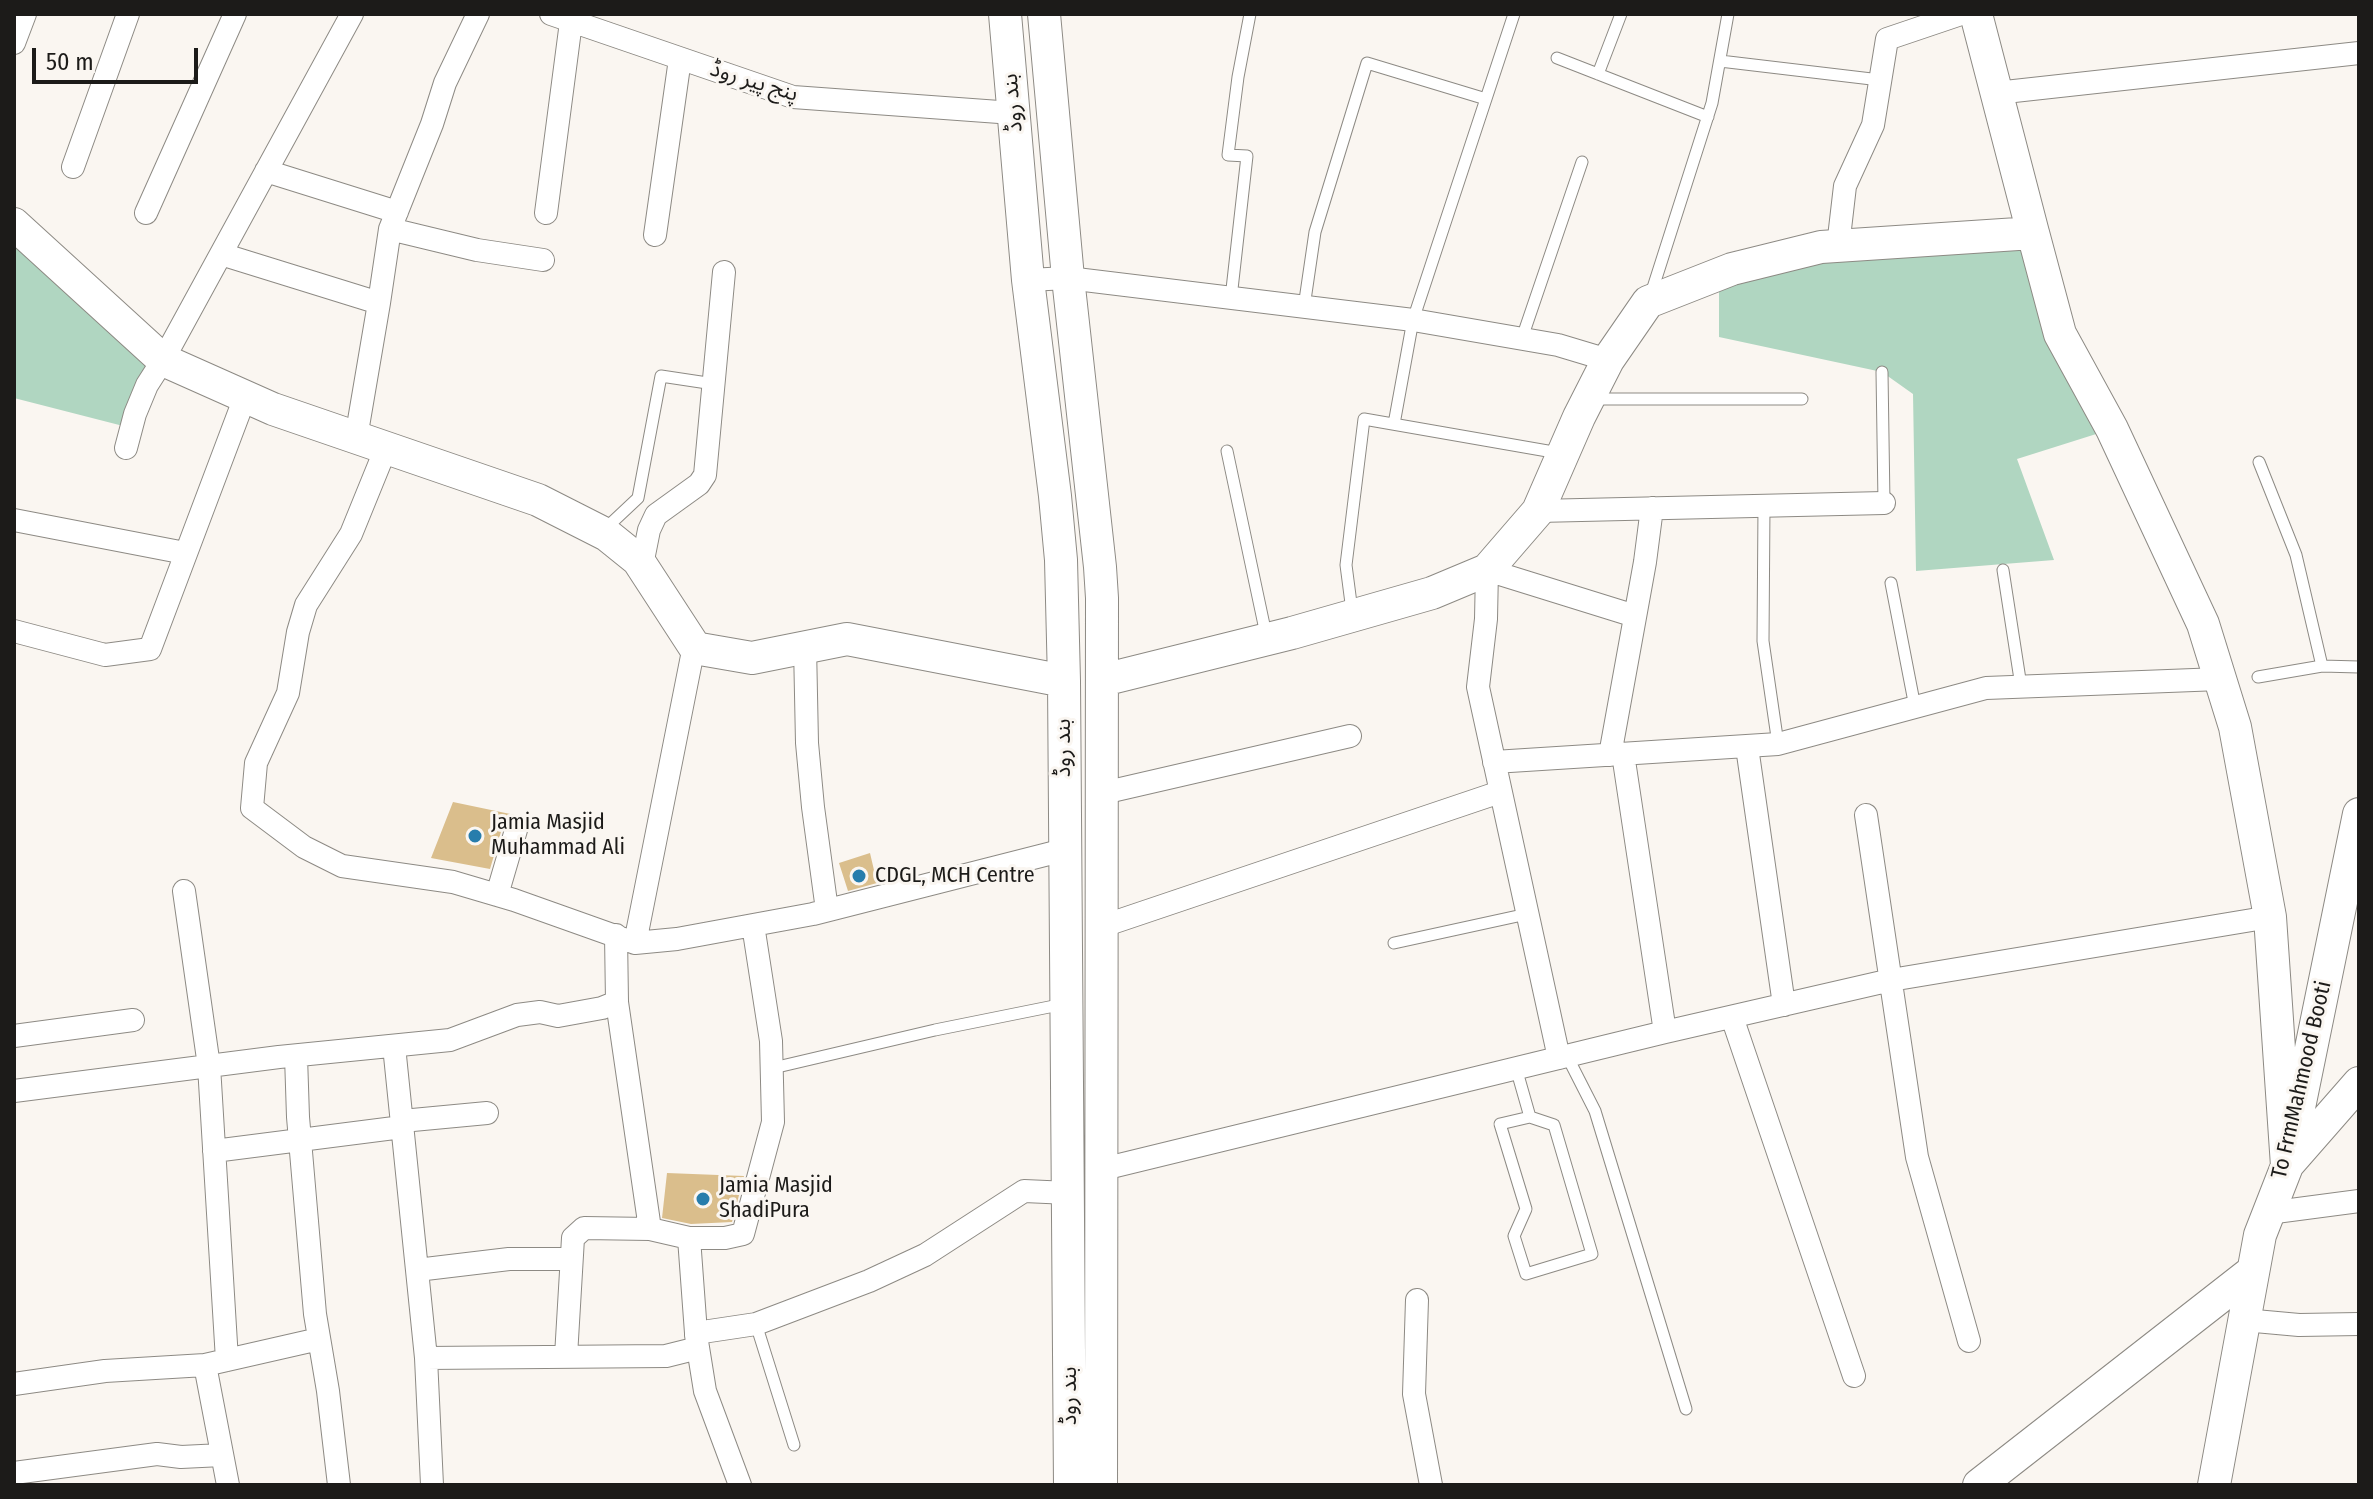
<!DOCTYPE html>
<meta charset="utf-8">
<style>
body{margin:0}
#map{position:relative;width:2373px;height:1499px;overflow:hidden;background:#faf6f1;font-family:"Fira Sans Condensed",sans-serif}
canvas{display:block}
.frame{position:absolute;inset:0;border:16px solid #1c1b19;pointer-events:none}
.scale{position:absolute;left:32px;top:48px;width:166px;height:36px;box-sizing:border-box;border:4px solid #1c1b19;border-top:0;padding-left:10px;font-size:24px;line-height:28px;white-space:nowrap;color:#1c1b19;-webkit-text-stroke:6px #faf6f1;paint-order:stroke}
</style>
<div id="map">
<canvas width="2373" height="1499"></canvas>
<div class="frame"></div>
<div class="scale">50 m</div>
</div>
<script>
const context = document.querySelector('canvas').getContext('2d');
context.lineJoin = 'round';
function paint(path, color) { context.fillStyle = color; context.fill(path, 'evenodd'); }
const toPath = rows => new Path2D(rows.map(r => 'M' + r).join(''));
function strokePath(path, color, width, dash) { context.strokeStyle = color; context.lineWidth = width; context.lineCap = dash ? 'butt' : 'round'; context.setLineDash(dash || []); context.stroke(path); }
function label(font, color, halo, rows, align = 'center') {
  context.font = font + ' "Fira Sans Condensed","Noto Sans Arabic",sans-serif'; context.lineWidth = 6; context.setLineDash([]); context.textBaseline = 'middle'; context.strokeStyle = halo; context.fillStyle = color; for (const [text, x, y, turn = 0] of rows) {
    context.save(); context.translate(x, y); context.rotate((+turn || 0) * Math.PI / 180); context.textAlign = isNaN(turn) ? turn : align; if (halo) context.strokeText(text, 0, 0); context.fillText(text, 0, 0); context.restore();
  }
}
paint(toPath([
 [14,224,163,360,131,428,14,398],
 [2033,233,2112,429,2017,459,2054,560,1916,571,1913,394,1882,372,1719,337,1719,275]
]), '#b0d6c1');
paint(toPath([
 [453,802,515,815,503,825,490,869,431,858],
 [870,853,877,883,848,891,839,863],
 [667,1173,744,1176,732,1222,691,1224,662,1218]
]), '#dabe8c');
const lane = toPath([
 [1557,58,1708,117],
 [1720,61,1880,80],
 [1598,74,1621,14],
 [1651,294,1712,103,1728,14],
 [1231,298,1247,156,1228,155,1238,77,1250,14],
 [1304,307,1315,232,1367,63,1486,99],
 [1522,338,1582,162],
 [1882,372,1884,503],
 [1591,399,1802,399],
 [1394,424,1413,320,1514,14],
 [1227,451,1267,639],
 [2259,462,2296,555,2322,666],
 [1764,506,1763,641,1778,744],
 [605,529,638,498,661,376,714,384],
 [2003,570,2021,686],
 [1891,583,1915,707],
 [1352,611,1346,565,1364,419,1559,453],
 [2258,677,2322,666,2359,667],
 [1394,943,1527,914],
 [1567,1056,1595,1111,1686,1409],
 [773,1068,935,1030,1064,1004],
 [1516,1068,1530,1117,1554,1125,1592,1254,1526,1274,1514,1236,1526,1209,1500,1124,1530,1117],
 [756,1324,794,1445]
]);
const street = toPath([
 [551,14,793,97,1013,113],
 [14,43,25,14],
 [1996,93,2359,53],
 [73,167,128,14],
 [266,171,397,212],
 [146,213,235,14],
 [546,213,571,22],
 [390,229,477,250,543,260],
 [655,235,680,59],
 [1838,246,1845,186,1873,125,1887,39,1961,14],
 [221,254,379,303,390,229,432,124,445,83,478,14],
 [1028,280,1068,278,1413,320,1558,345,1608,360],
 [356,438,379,303],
 [126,448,135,414,147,385,163,360,352,14],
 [386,448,351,534,306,605,298,632,288,693,256,763,252,808,304,847,342,866,453,882,514,900,635,943,677,939,813,914,1064,850],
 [1538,511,1884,503],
 [14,520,185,553],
 [642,565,649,530,656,515,699,484,705,475,724,272],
 [14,631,105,655,150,649,245,397],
 [805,646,807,743,813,807,827,910],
 [1747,747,1784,1005],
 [1623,754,1665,1032],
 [1610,755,1645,562,1652,508],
 [1494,762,1778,744,1986,688,2220,679],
 [1103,793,1350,736],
 [1866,815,1917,1157,1969,1341],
 [184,891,209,1066,227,1360],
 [497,895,516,830],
 [1103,926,1500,792],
 [635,943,694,646],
 [617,1002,650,1229,689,1238,696,1333,756,1324,869,1281,925,1255,1024,1191,1069,1193],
 [1732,1017,1854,1376],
 [14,1036,133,1020],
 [394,1046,426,1358,666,1356,698,1348],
 [296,1056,298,1117,315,1314,328,1391,339,1485],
 [1559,1058,1478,687,1486,619,1487,570,1635,616],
 [14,1091,279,1057,450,1040,517,1015,540,1012,558,1016,602,1008,617,1002,616,935],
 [402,1121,487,1113],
 [214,1151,402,1127],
 [1103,1169,1665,1032,1891,980,2270,917],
 [2268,1213,2359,1201],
 [689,1238,725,1238,743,1234,773,1122,771,1041,753,925],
 [417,1270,509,1259,571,1259],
 [1417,1300,1414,1394,1431,1485],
 [2244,1320,2299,1325,2359,1324],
 [696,1335,705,1391,740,1485],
 [566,1356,573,1238,584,1228,650,1229],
 [426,1358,432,1485],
 [14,1384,105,1371,205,1365],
 [14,1473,157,1454,181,1457,222,1455],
 [228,1485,205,1365,319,1339]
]);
const secondary = toPath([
 [1005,14,1028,280,1055,496,1061,560,1064,681,1070,1485],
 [1044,14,1068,278,1100,567,1102,598,1101,1485],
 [14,224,163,360,273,409,538,500,607,535,638,560,694,646,700,649,752,658,847,639,1064,681],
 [2033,233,2060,334,2112,429,2203,624,2235,727,2270,917,2287,1166],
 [1103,680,1292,633,1432,593,1487,570,1538,511,1579,417,1608,360,1648,302,1732,269,1821,247,2033,233,1976,14],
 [2289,1163,2359,1083],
 [1979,1485,2253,1271],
 [2214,1485,2260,1235,2287,1166,2359,814]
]);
strokePath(lane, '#8d8a84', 13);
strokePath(street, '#8d8a84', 24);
strokePath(secondary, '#8d8a84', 34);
strokePath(lane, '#fff', 11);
strokePath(street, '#fff', 22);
strokePath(secondary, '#fff', 32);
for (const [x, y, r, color] of [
 [475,836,8,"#277dac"],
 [859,876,8,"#277dac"],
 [703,1199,8,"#277dac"]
]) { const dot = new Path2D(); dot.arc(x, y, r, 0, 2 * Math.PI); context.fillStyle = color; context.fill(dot); strokePath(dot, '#faf6f1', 3); }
label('22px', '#1c1b19', '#faf6f1', [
 ["پنج پیر روڈ",754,82,17],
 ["بند روڈ",1013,103,-95],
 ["بند روڈ",1064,748,-90],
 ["To FrmMahmood Booti",2302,1080,-77],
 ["بند روڈ",1070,1396,-90]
]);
label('22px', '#1c1b19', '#faf6f1', [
 ["Jamia Masjid",491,823],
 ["Muhammad Ali",491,848],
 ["CDGL, MCH Centre",875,876],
 ["Jamia Masjid",719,1186],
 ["ShadiPura",719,1211]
], 'left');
</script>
